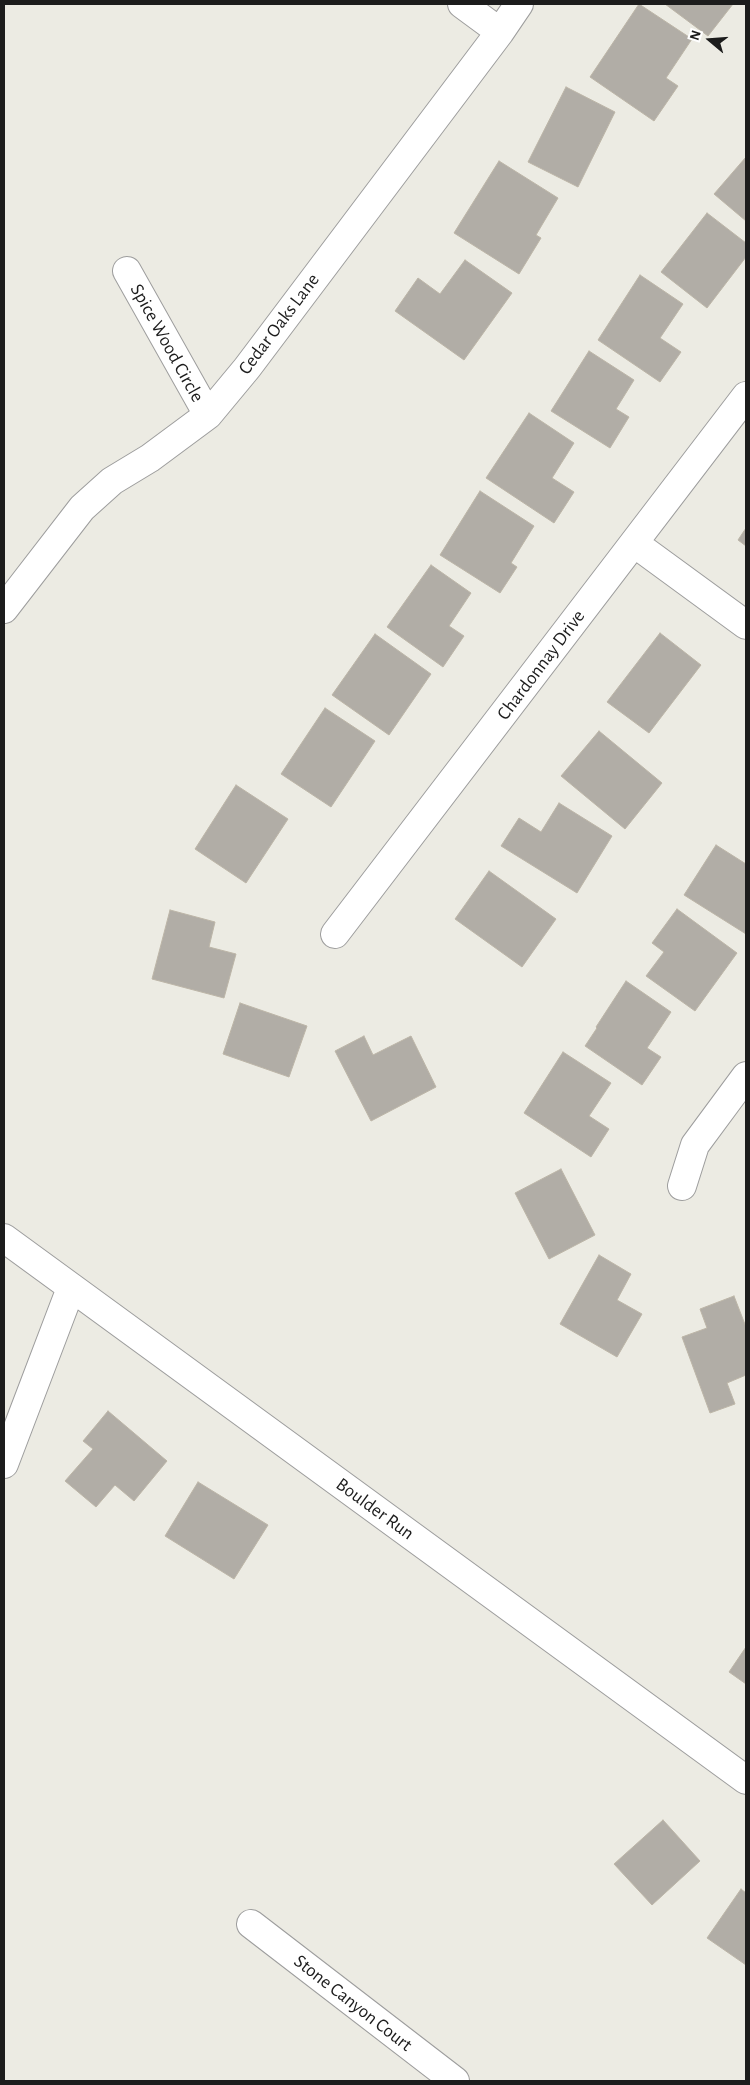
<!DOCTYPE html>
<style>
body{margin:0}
#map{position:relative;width:750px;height:2085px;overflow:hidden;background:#ecebe3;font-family:"Alegreya Sans",sans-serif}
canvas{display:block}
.frame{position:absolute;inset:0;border:5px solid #1c1c1c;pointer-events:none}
.north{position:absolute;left:685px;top:15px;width:50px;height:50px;-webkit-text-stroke:4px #fff;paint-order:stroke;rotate:288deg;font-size:14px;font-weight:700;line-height:20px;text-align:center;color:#1c1c1c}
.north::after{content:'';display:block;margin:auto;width:18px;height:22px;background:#1c1c1c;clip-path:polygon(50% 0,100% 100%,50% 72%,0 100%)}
</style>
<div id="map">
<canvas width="750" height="2085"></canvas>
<div class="frame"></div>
<div class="north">N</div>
</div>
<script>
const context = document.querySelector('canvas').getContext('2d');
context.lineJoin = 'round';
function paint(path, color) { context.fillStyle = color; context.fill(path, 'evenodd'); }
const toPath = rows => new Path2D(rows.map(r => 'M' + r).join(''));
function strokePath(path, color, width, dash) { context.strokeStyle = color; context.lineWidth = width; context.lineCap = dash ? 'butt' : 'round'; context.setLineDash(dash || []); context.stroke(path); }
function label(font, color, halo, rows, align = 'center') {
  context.font = font + ' "Alegreya Sans",sans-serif'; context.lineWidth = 4; context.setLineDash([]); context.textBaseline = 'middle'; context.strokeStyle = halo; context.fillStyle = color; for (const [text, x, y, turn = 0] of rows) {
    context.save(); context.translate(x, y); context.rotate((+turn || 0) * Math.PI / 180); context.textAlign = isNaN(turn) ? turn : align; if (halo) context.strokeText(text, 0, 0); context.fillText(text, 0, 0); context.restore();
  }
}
const building = toPath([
 [639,4,692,39,666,78,678,86,654,121,590,77,639,4],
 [665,4,733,4,708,36,665,4],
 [566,87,615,112,578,187,528,162,566,87],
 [746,157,746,221,714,194,746,157],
 [499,161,558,198,536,235,541,238,519,274,454,233,499,161],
 [707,213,746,243,746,257,707,308,661,272,707,213],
 [465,260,512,293,464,360,395,311,418,278,440,294,465,260],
 [640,275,683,304,660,338,681,352,660,382,598,340,640,275],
 [589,351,634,380,616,409,629,417,610,448,551,411,589,351],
 [529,413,574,443,552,478,574,492,554,523,486,478,529,413],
 [480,491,534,526,511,563,517,567,500,593,440,555,480,491],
 [746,528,746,546,738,540,746,528],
 [431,565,471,593,449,626,464,636,443,667,387,627,431,565],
 [660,633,701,665,649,733,607,702,660,633],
 [375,634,431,674,389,735,332,695,375,634],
 [325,708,375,741,331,807,281,774,325,708],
 [599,731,662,783,625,829,561,776,599,731],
 [236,785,288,819,246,883,195,849,236,785],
 [559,803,612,836,577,893,501,846,519,818,541,832,559,803],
 [716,845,746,864,746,934,684,895,716,845],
 [489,871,556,919,522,967,455,919,489,871],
 [677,909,737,953,695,1011,646,976,664,952,652,943,677,909],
 [170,910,215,922,209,947,236,954,224,998,152,979,170,910],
 [626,981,671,1012,647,1048,661,1057,642,1085,585,1046,597,1028,596,1027,626,981],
 [240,1003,307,1026,289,1077,223,1054,240,1003],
 [364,1036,373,1055,411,1036,436,1087,371,1121,335,1051,364,1036],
 [563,1052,611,1083,589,1116,609,1129,591,1157,524,1113,563,1052],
 [561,1169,595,1235,549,1259,515,1193,561,1169],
 [599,1255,631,1274,617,1300,642,1314,617,1357,560,1324,599,1255],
 [734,1296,746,1327,746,1375,727,1383,735,1404,710,1413,682,1337,707,1328,700,1309,734,1296],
 [108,1411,167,1461,134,1501,115,1485,96,1507,65,1481,93,1449,83,1441,108,1411],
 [198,1482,268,1525,234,1579,165,1536,198,1482],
 [746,1647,746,1684,729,1672,746,1647],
 [663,1820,700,1861,652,1905,614,1864,663,1820],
 [741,1889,746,1893,746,1965,707,1938,741,1889]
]);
paint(building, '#b1ada6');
strokePath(building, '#bcb5a7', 1);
const minor = toPath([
 [462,4,500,32],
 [127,271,208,415],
 [634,543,746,625],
 [4,609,82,508,112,481,150,458,208,415,247,368,500,32,519,4],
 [335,934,746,396],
 [682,1186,695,1145,746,1076],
 [4,1238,746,1780],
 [4,1464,71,1288],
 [251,1924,455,2081]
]);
strokePath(minor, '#9d9d9d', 30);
strokePath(minor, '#fff', 28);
label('19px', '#1c1c1c', '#fff', [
 ["Cedar Oaks Lane",279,324,-53],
 ["Spice Wood Circle",167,343,61],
 ["Chardonnay Drive",541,665,-53],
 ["Boulder Run",375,1509,36],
 ["Stone Canyon Court",353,2003,38]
]);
</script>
